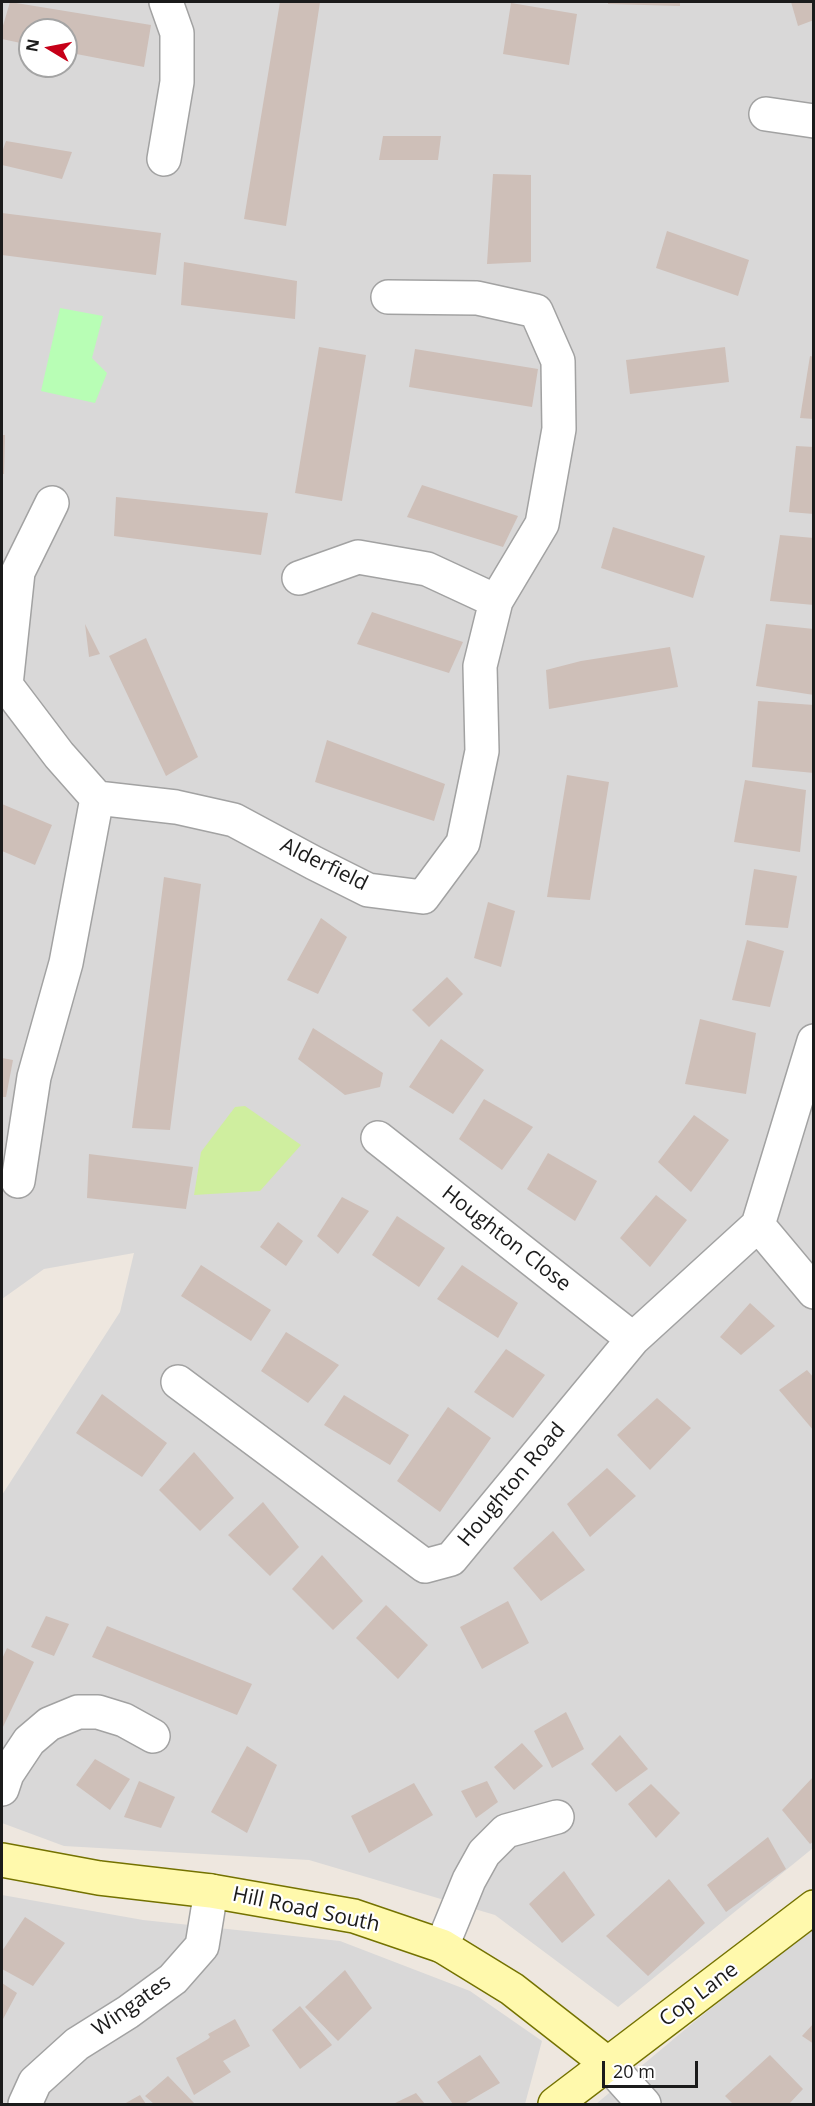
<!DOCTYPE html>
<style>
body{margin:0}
#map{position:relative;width:815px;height:2106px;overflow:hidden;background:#eee7df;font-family:"Open Sans",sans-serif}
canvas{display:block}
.frame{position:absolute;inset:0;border:3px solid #1b1b1b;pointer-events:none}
.north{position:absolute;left:18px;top:18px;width:60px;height:60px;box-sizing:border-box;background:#fff;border:2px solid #a4a4a4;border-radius:50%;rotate:280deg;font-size:16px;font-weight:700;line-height:24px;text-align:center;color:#1b1b1b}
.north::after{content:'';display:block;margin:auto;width:21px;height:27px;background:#c60018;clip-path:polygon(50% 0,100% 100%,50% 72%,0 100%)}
.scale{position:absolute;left:602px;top:2061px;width:96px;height:27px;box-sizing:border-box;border:3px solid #1b1b1b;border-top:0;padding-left:8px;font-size:18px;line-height:21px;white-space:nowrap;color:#1b1b1b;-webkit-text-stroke:4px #fff;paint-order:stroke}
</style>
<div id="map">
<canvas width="815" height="2106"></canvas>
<div class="frame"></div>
<div class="north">N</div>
<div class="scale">20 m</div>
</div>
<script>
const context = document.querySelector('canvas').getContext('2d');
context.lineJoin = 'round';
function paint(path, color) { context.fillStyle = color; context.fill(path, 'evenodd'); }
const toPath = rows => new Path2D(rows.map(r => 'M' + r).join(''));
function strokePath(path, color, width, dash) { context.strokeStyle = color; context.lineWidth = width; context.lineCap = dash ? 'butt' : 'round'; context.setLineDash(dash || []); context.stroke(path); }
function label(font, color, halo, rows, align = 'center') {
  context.font = font + ' "Open Sans",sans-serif'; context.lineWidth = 4.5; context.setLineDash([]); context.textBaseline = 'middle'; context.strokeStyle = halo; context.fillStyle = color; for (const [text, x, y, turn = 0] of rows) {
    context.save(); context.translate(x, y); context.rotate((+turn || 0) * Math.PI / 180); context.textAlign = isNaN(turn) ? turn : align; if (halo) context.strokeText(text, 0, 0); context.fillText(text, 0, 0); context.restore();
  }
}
paint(toPath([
 [2,2,813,2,813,1848,618,2007,495,1915,309,1860,64,1846,2,1823,2,1495,120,1312,134,1253,44,1269,2,1299],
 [30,30,66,30,66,66,30,66],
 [2,1895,143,1920,340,1941,470,1991,542,2041,525,2104,2,2104],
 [813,1927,813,2104,596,2104,694,2022]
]), '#d9d8d8');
paint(toPath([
 [245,1106,301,1145,260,1191,194,1195,201,1152,235,1107]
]), '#cfee9f');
paint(toPath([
 [60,308,103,316,92,358,107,373,95,403,41,391]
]), '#b8feb5');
paint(toPath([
 [10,2,151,25,144,67,66,52,66,30,30,30,30,45,2,39,2,29],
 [280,2,320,2,286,226,244,219],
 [608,2,680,2,680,6,608,4],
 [791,2,814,2,814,20,798,26],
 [511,3,577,14,569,65,503,54],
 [383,136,441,136,438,160,379,160],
 [6,141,72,152,62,179,2,165,2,152],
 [493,174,531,175,531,262,487,264],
 [2,213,161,233,156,275,2,255],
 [667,231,749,260,738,296,656,268],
 [184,262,297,281,295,319,181,305],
 [319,347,366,355,342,501,295,493],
 [725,347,729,382,630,394,626,360],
 [415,349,538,369,532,407,409,387],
 [810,356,814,357,814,419,800,418],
 [2,435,5,435,4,474,2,474],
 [796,446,814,447,814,514,789,512],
 [422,485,518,516,503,547,407,517],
 [116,497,268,513,261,555,114,536],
 [613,527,705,556,693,598,601,568],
 [780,535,814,538,814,605,770,601],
 [372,612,463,642,449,673,357,644],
 [85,624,100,654,89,657],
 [766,624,814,629,814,695,756,686],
 [146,638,198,757,166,776,109,656],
 [670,647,678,687,549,709,546,670,581,661],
 [758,701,814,705,814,773,752,767],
 [327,740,445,784,434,821,315,782],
 [567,775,609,782,590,900,547,897],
 [745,780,806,790,800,852,734,842],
 [2,804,52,825,35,865,2,851],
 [754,869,797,876,788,928,745,925],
 [164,877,201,884,170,1130,132,1128],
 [488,902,515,911,501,967,474,958],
 [321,918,347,937,318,994,287,980],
 [747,940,784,951,770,1007,732,1000],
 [447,977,463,994,429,1027,412,1010],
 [700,1019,756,1033,746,1094,685,1084],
 [313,1028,383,1073,380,1087,345,1095,298,1059],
 [441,1039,484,1070,453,1114,409,1087],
 [2,1058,13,1060,6,1097,2,1097],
 [484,1099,533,1127,502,1170,459,1139],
 [694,1115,729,1140,691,1192,658,1162],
 [548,1153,597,1181,575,1221,527,1189],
 [89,1154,193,1167,186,1209,87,1198],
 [656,1195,687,1220,650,1267,620,1238],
 [342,1197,369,1211,338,1254,317,1236],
 [397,1216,445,1248,419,1287,372,1255],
 [278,1222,303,1241,286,1266,260,1247],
 [201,1265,271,1310,251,1341,181,1296],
 [462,1265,518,1303,498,1338,437,1299],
 [750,1303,775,1326,741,1355,720,1337],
 [286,1332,339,1365,308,1403,261,1371],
 [506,1349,545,1375,513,1418,474,1392],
 [807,1370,814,1378,814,1431,779,1390],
 [102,1394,167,1443,142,1477,76,1433],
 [344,1395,409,1435,390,1465,324,1425],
 [657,1398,691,1428,650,1470,617,1435],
 [448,1407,491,1438,440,1512,397,1481],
 [194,1452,234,1498,200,1531,159,1490],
 [607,1468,636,1496,590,1537,567,1504],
 [263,1502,299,1547,270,1576,228,1535],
 [553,1531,585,1570,541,1601,513,1568],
 [322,1555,363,1601,333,1630,292,1589],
 [508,1601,529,1643,482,1669,460,1627],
 [386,1605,428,1645,398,1679,356,1638],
 [46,1616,69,1624,54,1656,31,1647],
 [107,1626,252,1684,237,1715,92,1657],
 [7,1648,34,1662,2,1729,2,1659],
 [566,1712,584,1749,552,1768,534,1731],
 [620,1735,648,1769,616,1792,591,1764],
 [522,1743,543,1766,514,1790,494,1767],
 [247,1746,277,1765,247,1833,211,1812],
 [95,1759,130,1779,110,1810,76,1785],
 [814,1776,814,1841,810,1844,782,1810],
 [139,1781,175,1797,161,1828,124,1817],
 [487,1781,498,1802,476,1818,461,1791],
 [414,1783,433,1815,369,1853,351,1816],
 [651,1784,680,1813,656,1838,628,1804],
 [768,1837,786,1869,726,1912,707,1885],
 [564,1871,595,1915,562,1943,529,1904],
 [669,1879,705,1923,648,1976,606,1936],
 [25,1917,65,1943,33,1986,2,1969,2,1951],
 [345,1970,372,2008,338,2041,305,2007],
 [2,1983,17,1993,2,2021],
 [300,2006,332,2045,300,2069,272,2030],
 [235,2019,250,2046,223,2061,231,2072,194,2095,176,2058,208,2039,210,2037,208,2034],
 [814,2023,814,2044,802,2036],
 [480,2055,500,2083,464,2104,453,2104,437,2082],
 [770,2055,803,2089,789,2104,733,2104,725,2096],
 [168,2076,195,2104,154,2104,145,2096],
 [416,2093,425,2104,393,2104],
 [140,2095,146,2104,124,2104]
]), '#cebfb8');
const street = toPath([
 [766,114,814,121],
 [164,159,177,82,177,33,166,2],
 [299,578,358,557,427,569,496,601],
 [2,685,6,685,59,755,97,798,176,807,234,820,314,863,368,890,423,897,463,843,482,751,480,666,496,601,542,524,559,429,558,361,536,311,477,298,388,297],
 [6,685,18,572,52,503],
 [378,1138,633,1339],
 [18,1181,34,1077,66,963,97,798],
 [758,1225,814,1041],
 [758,1225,814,1292],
 [178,1382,425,1566,451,1559,633,1339,758,1225],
 [2,1789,7,1774,29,1741,49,1724,78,1712,98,1712,124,1720,153,1736],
 [442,1946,469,1880,484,1853,506,1831,557,1817],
 [608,2064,644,2104],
 [25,2104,35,2082,77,2044,128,2012,173,1979,202,1946,211,1891]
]);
const secondary = toPath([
 [2,1860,99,1878,211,1891,354,1916,442,1946,512,1989,608,2064],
 [555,2104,814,1907]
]);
strokePath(street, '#a2a2a2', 36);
strokePath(secondary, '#747200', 36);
strokePath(street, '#fff', 33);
strokePath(secondary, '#fff9ac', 33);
label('21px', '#1b1b1b', '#fff', [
 ["Alderfield",324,865,26],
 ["Houghton Close",506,1239,38],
 ["Houghton Road",512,1485,-50],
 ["Hill Road South",306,1910,12],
 ["Cop Lane",699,1995,-37],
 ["Wingates",132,2006,-35]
]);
</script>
